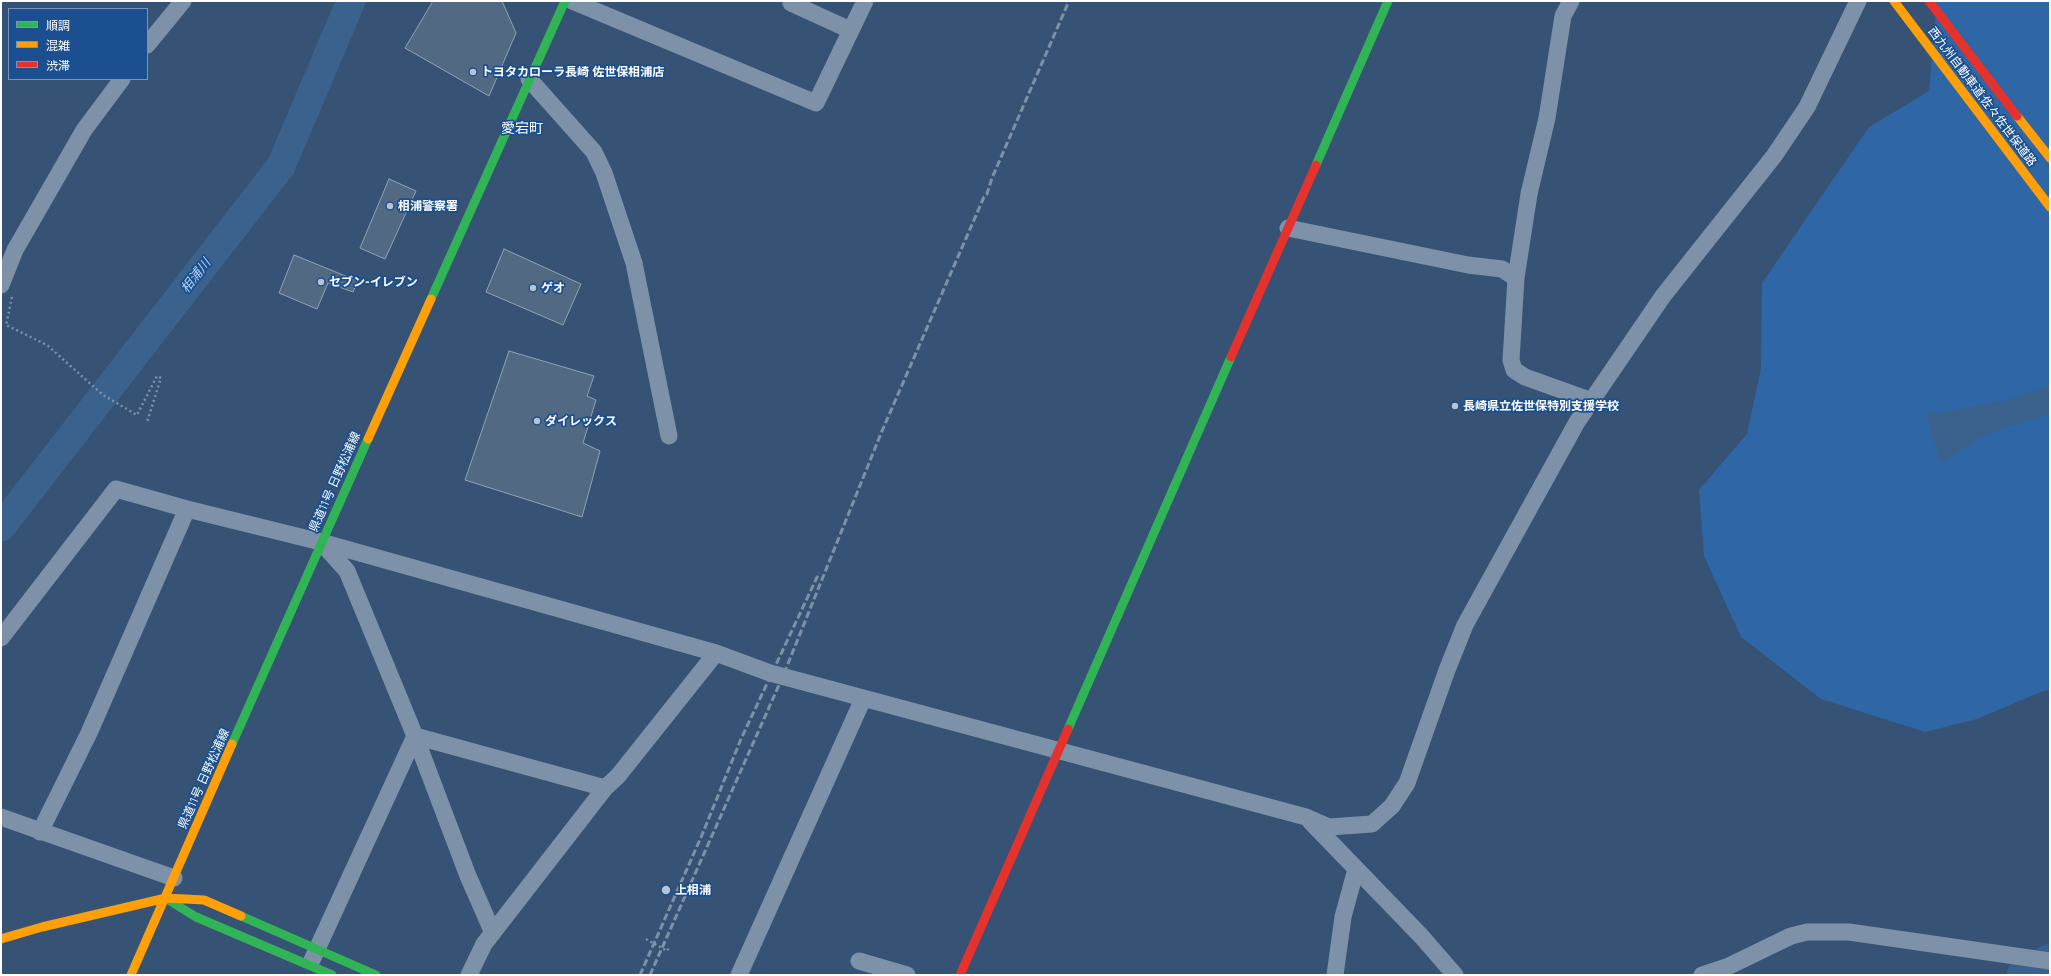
<!DOCTYPE html>
<meta charset="utf-8">
<style>
body{margin:0}
#map{position:relative;width:2051px;height:976px;overflow:hidden;background:#365274;font-family:Quicksand,"Noto Sans JP",sans-serif}
canvas{display:block}
.frame{position:absolute;inset:0;border:2px solid #fff;pointer-events:none}
.legend{position:absolute;left:8px;top:8px;width:140px;height:72px;box-sizing:border-box;background:#1b4f8f;border:1px solid #7695bc;margin:0;padding:5px 7px;list-style:none;font-size:12px;color:#fff}
.legend li{display:flex;align-items:center;gap:8px;height:20px}
.legend b{width:20px;border:1px solid #7695bc}
</style>
<div id="map">
<canvas width="2051" height="976"></canvas>
<div class="frame"></div>
<ul class="legend">
<li><b style="height:5px;background:#30b455"></b>順調</li>
<li><b style="height:5px;background:#ff9f0a"></b>混雑</li>
<li><b style="height:5px;background:#e5322d"></b>渋滞</li>
</ul>
</div>
<script>
const context = document.querySelector('canvas').getContext('2d');
context.lineJoin = 'round';
function paint(path, color) { context.fillStyle = color; context.fill(path, 'evenodd'); }
const toPath = rows => new Path2D(rows.map(r => 'M' + r).join(''));
function strokePath(path, color, width, dash) { context.strokeStyle = color; context.lineWidth = width; context.lineCap = dash ? 'butt' : 'round'; context.setLineDash(dash || []); context.stroke(path); }
function label(font, color, halo, rows, align = 'center') {
  context.font = font + ' Quicksand,"Noto Sans JP",sans-serif'; context.lineWidth = 3.5; context.setLineDash([]); context.textBaseline = 'middle'; context.strokeStyle = halo; context.fillStyle = color; for (const [text, x, y, turn = 0] of rows) {
    context.save(); context.translate(x, y); context.rotate((+turn || 0) * Math.PI / 180); context.textAlign = isNaN(turn) ? turn : align; if (halo) context.strokeText(text, 0, 0); context.fillText(text, 0, 0); context.restore();
  }
}
paint(toPath([
 [1937,1,2050,1,2050,690,2043,691,1977,719,1925,732,1821,699,1741,637,1704,556,1699,490,1747,434,1761,368,1762,283,1869,127,1929,91]
]), '#2f66a5');
paint(toPath([
 [2050,386,2050,414,1988,433,1941,463,1927,415,2004,401]
]), '#3b618d');
strokePath(toPath([
 [1,527,281,166,351,1],
 [2021,975,2050,958]
]), '#3b618d', 29);
const building = toPath([
 [433,1,502,1,516,33,489,96,405,48,433,1],
 [389,179,416,191,385,259,360,248,389,179],
 [504,249,581,284,563,325,486,292,504,249],
 [294,255,358,281,353,292,328,283,317,309,279,293,294,255],
 [509,351,594,376,587,396,596,400,583,443,600,451,582,517,465,480,509,351]
]);
paint(building, '#526984');
strokePath(building, '#92a2b6', 1);
strokePath(toPath([
 [12,297,6,325,47,345,103,395,137,415,157,376,161,378,147,422],
 [646,939,667,951,669,948]
]), '#7d92a8', 2.5, [2, 3]);
strokePath(toPath([
 [572,1,816,103,865,1],
 [792,1,791,3,850,30],
 [1571,1,1563,16,1547,118,1529,194,1516,278,1511,360,1514,370,1525,377,1592,401],
 [147,45,183,1],
 [529,79,594,152,604,173,634,263,669,436],
 [1288,228,1468,265,1502,269,1516,278],
 [1,285,15,250,84,130,122,79],
 [321,542,347,571,415,736,468,876,493,933],
 [1,638,116,489,187,509,321,542,716,653,770,673,1306,817,1329,827,1372,824,1392,806,1407,783,1447,670,1465,625,1577,422,1663,296,1774,156,1807,107,1858,1],
 [415,736,605,788],
 [1,817,174,878],
 [1310,821,1422,937,1455,975],
 [40,832,89,733,187,509],
 [312,960,415,736],
 [859,961,907,975],
 [469,975,484,944,605,788,618,776,716,653],
 [739,975,863,699],
 [1335,975,1343,917,1356,869],
 [1702,975,1729,966,1791,936,1807,932,1849,932,2050,961]
]), '#7d92a8', 17);
strokePath(toPath([
 [1316,165,1388,1],
 [431,299,565,1],
 [1068,729,1231,357],
 [232,744,368,439],
 [167,899,196,917,332,975],
 [241,916,376,975]
]), '#30b455', 9);
strokePath(toPath([
 [1894,1,2050,207],
 [2017,116,2050,158],
 [368,439,431,299],
 [1,939,42,927,166,898,204,900,241,916],
 [131,975,232,744]
]), '#ff9f0a', 9);
strokePath(toPath([
 [1929,1,2017,116],
 [1231,357,1316,165],
 [960,975,1068,729]
]), '#e5322d', 9);
strokePath(toPath([
 [640,975,702,835,741,739,819,573],
 [650,975,783,676,882,431,984,197,987,194,992,178,1069,1]
]), '#7e92a7', 3, [7, 3]);
for (const [x, y, r, color] of [
 [473,72,4,"#b9c2ce"],
 [390,206,4,"#b9c2ce"],
 [321,282,4,"#b9c2ce"],
 [533,288,4,"#b9c2ce"],
 [1455,406,4,"#b9c2ce"],
 [537,421,4,"#b9c2ce"],
 [666,890,5,"#b9c2ce"]
]) { const dot = new Path2D(); dot.arc(x, y, r, 0, 2 * Math.PI); context.fillStyle = color; context.fill(dot); strokePath(dot, '#1b4f8f', 1.5); }
label('bold 12px', '#fff', '#1b4f8f', [
 ["トヨタカローラ長崎 佐世保相浦店",481,72],
 ["相浦警察署",398,206],
 ["セブン-イレブン",329,282],
 ["ゲオ",541,288],
 ["長崎県立佐世保特別支援学校",1463,406],
 ["ダイレックス",545,421],
 ["上相浦",675,890]
], 'left');
label('12px', '#fff', '#1b4f8f', [
 ["西九州自動車道;佐々佐世保道路",1982,97,53],
 ["県道11号 日野松浦線",335,482,-66],
 ["県道11号 日野松浦線",204,779,-66]
]);
label('italic 13px', '#b5d3f5', '#1b4f8f', [
 ["相浦川",196,276,-52]
]);
label('14px', '#fff', '#1b4f8f', [
 ["愛宕町",522,129]
]);
</script>
